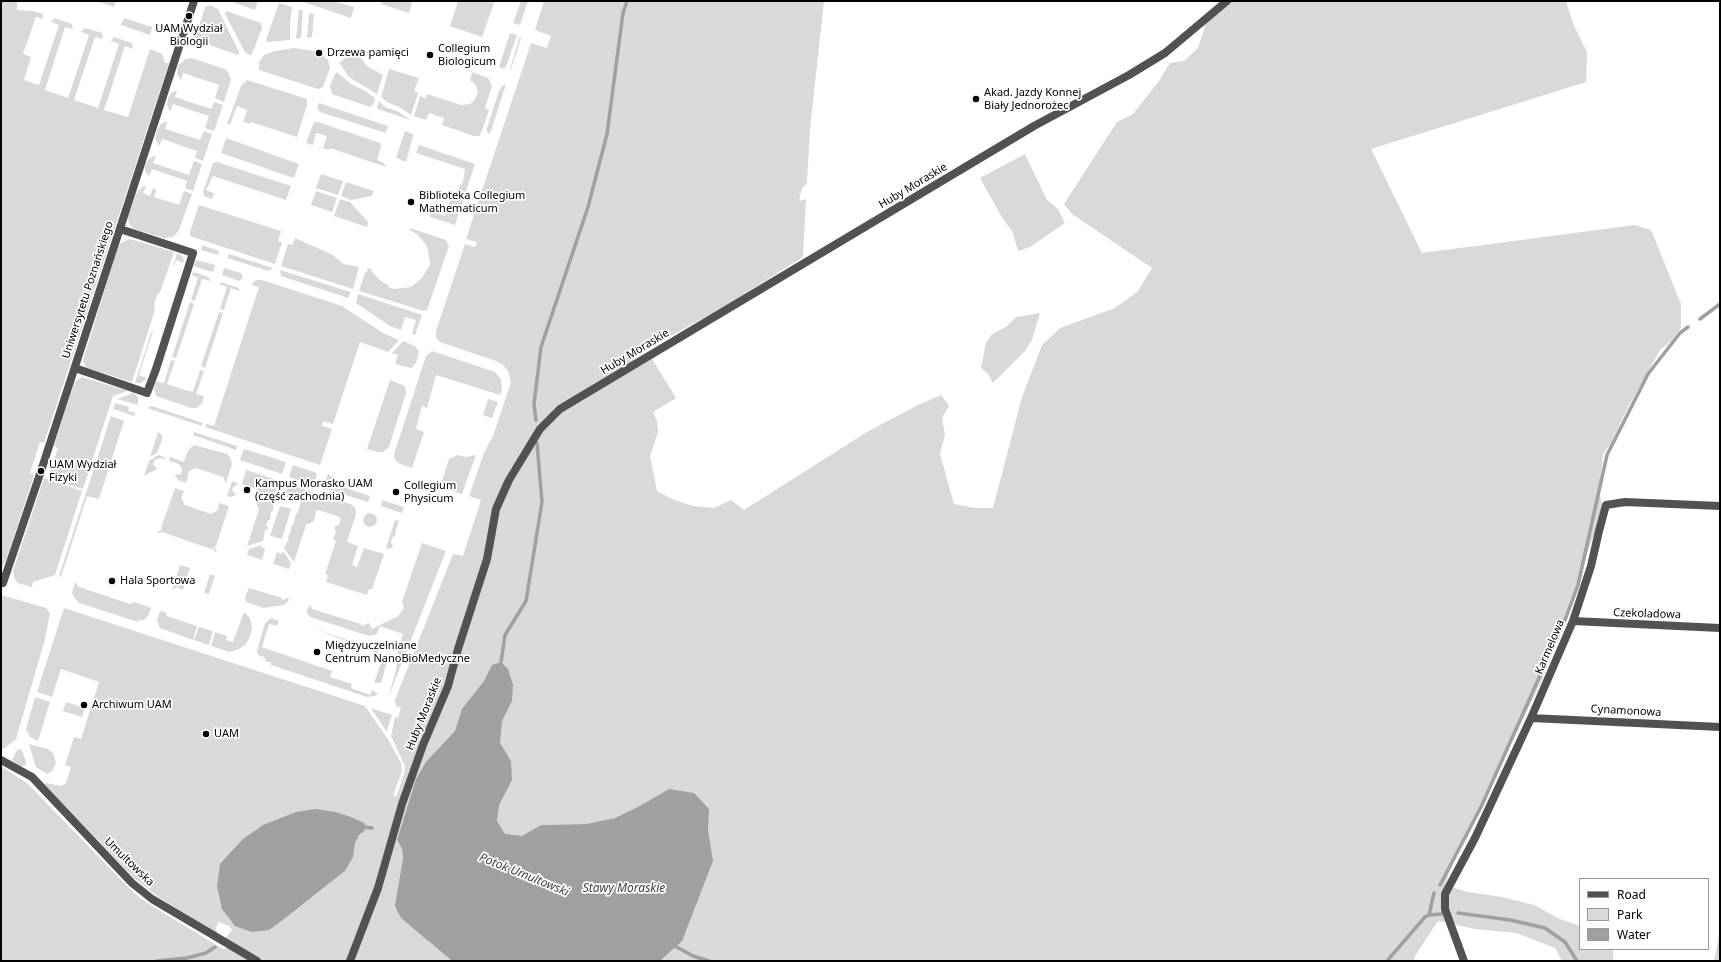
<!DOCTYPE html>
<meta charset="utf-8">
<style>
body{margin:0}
#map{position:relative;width:1721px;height:962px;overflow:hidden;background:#fff;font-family:"Noto Sans",sans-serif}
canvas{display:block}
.frame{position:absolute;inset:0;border:2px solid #000;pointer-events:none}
.legend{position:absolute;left:1579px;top:878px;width:130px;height:72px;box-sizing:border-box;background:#fff;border:1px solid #999;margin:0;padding:5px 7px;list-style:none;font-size:12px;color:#000}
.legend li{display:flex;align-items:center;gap:8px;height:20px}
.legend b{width:20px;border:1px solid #999}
</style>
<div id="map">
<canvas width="1721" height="962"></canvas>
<div class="frame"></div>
<ul class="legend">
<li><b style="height:5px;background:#525252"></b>Road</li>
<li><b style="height:11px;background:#d9d9d9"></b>Park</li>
<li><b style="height:11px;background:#a0a0a0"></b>Water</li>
</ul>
</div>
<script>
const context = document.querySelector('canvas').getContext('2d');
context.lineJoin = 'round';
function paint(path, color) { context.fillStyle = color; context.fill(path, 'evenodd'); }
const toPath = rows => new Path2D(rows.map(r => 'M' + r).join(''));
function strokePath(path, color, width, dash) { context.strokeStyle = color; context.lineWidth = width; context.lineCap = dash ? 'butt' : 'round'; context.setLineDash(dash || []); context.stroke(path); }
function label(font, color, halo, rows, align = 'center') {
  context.font = font + ' "Noto Sans",sans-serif'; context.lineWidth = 3.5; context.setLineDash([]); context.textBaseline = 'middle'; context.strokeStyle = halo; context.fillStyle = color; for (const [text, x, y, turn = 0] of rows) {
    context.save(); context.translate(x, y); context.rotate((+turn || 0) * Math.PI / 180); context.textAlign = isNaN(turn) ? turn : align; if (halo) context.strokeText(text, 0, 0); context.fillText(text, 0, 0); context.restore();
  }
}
paint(toPath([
 [1,1,17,1,17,10,33,11,43,14,43,19,36,17,23,54,31,57,24,80,39,85,59,25,51,22,55,18,72,24,73,29,65,27,45,90,68,98,89,35,81,32,85,28,102,33,103,39,95,37,74,100,98,108,119,44,111,41,114,37,132,43,133,49,125,46,104,110,128,117,150,49,162,54,165,63,169,63,44,443,40,442,30,473,34,475,6,561,1,569],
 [95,1,116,1,114,7],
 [229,1,258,1,255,10],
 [300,1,333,1,354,7,351,18],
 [382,1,410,1,412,2,409,13,381,4],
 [458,1,487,1,494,3,482,37,450,26],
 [521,1,528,1,520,25,513,23],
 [544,1,824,1,810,129,807,183,802,188,799,201,806,199,803,257,725,306,633,357,635,369,652,359,676,398,653,412,657,421,658,432,650,456,657,491,672,499,693,506,714,508,731,500,744,510,867,432,916,406,941,395,949,406,942,418,945,435,940,454,954,504,975,508,993,508,1022,397,1042,345,1060,328,1115,308,1138,291,1152,268,1072,214,1064,204,1117,122,1133,114,1159,81,1170,63,1184,61,1198,48,1207,20,1229,1,1566,1,1574,26,1587,52,1586,82,1371,149,1422,253,1635,225,1651,230,1681,304,1681,328,1671,341,1660,350,1628,407,1610,445,1603,454,1599,493,1602,504,1601,516,1585,559,1578,589,1541,682,1487,794,1460,844,1445,885,1468,892,1502,897,1534,905,1560,919,1580,926,1580,949,1613,949,1613,961,1562,961,1555,948,1516,933,1475,929,1438,921,1415,956,1414,961,583,961,615,818,586,824,541,825,510,850,403,820,397,840,402,849,403,858,398,891,429,942,452,961,1,961,1,766,28,784,129,888,139,897,152,906,223,949,235,945,225,939,232,930,229,926,218,922,216,929,218,935,157,896,134,878,44,784,46,783,62,786,66,783,71,767,65,765,74,737,81,739,99,682,61,669,52,697,37,692,64,608,365,706,389,741,401,763,402,771,393,796,396,797,404,775,405,766,391,736,395,717,398,718,401,708,396,706,395,700,453,554,463,556,481,500,469,496,484,453,493,436,511,382,508,371,503,365,496,361,440,342,436,338,436,331,465,244,475,247,477,242,466,239,531,43,547,48,551,36,535,30],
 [364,823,345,859,345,871,311,898],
 [279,3,292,7,290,23,290,40,268,42,266,40],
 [210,5,218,9,239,52,238,55,195,40,205,7],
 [299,9,303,11,301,38,296,39],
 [226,11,261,23,262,28,252,54,250,55,245,52,225,14],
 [309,13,314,14,312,37,307,38],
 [124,18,152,27,150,35,121,25],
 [510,33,517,35,506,67,503,69,499,67],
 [520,36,521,39,510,72,510,69],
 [294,48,320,52,328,60,330,68,323,87,318,89,259,70,259,62,264,55,275,51],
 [356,52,367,66,383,75,377,94,349,77,340,64,341,61],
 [191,58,225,69,228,72,231,80,224,102,215,98,219,85,183,73,181,80,177,74,178,66,184,60],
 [389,69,419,78,414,91,418,93,411,115,401,108,387,102,381,97],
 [337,72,351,84,365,91,375,98,373,105,370,107,332,94,330,86,335,74],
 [472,72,488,78,492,86,485,108,489,110,482,131,479,136,474,136,442,125,444,118,429,113,426,120,414,116,420,96,426,98,427,94,461,105,470,104,474,101,478,92,476,85,470,80],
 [247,80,307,99,307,105,297,137,251,122,250,124,243,122,247,110,237,106,230,125,227,124,241,86],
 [506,84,490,134,487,132,487,128,499,91,502,86],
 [177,90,175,97,211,109,214,102,223,105,214,131,205,128,209,116,173,104,170,112,167,105,168,98,171,93],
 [379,101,385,107,399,112,410,120,378,109,377,107],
 [319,103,388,126,386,133,320,112,317,108],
 [167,121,165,129,200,140,204,131,212,134,203,161,195,158,197,151,162,139,159,146,155,139,157,131,161,124],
 [314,122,318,122,380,143,381,147,377,160,384,163,386,167,330,148,329,150,323,148,327,136,316,133,313,145,306,143],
 [405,131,413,134,413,136,406,162,396,158],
 [226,138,299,164,294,178,221,153],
 [419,145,475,164,455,225,430,217,432,211,445,216,450,201,463,182,465,169,416,153],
 [1025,154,1047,200,1058,209,1065,223,1030,247,1018,251,1013,233,1000,214,980,178],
 [153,156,156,156,153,163,189,175,194,161,202,164,193,191,185,188,187,181,152,169,149,176,145,171,145,167,148,160],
 [217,162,291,186,286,200,213,176,206,190,214,193,212,199,204,196,203,192,213,163],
 [321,174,343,181,338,195,316,188],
 [346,182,374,191,372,196,351,200,341,196],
 [143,186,146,186,143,193,150,196,153,188,156,190,154,197,179,205,184,191,192,194,179,230,173,237,164,238,134,229,129,224,128,217,136,194],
 [316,191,337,198,332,212,311,205],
 [340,199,350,202,368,222,367,227,334,216],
 [199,205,281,231,278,241,282,242,275,264,190,236,190,232],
 [410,228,446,240,449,246,427,310,424,311,359,291,365,273,366,273,368,268,371,269,373,273,381,281,389,286,389,288,395,289,411,287,422,278,427,269,428,269,430,263,428,250,426,245,417,234,410,230],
 [295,238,331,254,344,264,359,267,353,289,281,266,288,244,292,245],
 [130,239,174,252,161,290,157,295,154,304,155,310,132,382,88,368,85,366,83,360,118,247,121,243],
 [202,245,219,251,218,255,201,250],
 [177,253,183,256,184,263,176,260,174,266,173,266],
 [229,254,273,268,269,271,227,258],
 [196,260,215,265,213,272,196,267,194,265],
 [224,268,241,273,243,278,239,281,222,275],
 [280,270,351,292,348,298,281,276],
 [194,272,208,277,210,279,210,281,202,279,195,301,191,300,198,278,191,275],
 [256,280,262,280,342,306,383,333,399,340,388,352,360,342,333,424,323,421,322,426,332,429,320,465,205,427,206,424,214,426,259,287,251,285],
 [221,282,239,288,239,291,231,288,224,310,220,309,227,287,219,284],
 [358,294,422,315,415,335,412,334,416,320,405,317,401,330,390,326,356,303],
 [190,302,194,304,176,358,172,357],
 [219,312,223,313,205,368,201,366],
 [1040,313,1032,340,1025,351,993,383,988,374,981,368,986,343,991,335,1007,326,1016,317],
 [152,330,153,331,139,375,147,378,141,383,135,383],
 [403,341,415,346,419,351,416,363,411,368,395,364,398,355,392,353],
 [432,351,495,372,501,379,502,389,500,395,436,375,427,408,422,406,416,429,424,432,412,468,400,464,396,461,394,457,395,451,426,356],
 [171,360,175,361,167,384,185,390,193,392,200,370,204,371,196,394,204,396,202,403,197,408,191,408,156,396,154,388,156,381,164,383],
 [82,377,128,391,113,396,83,489,48,478,58,448,54,446,74,384,76,381],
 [390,380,405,386,406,393,389,447,383,452,378,452,367,449],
 [132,392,138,397,138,405,117,399,131,394],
 [488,399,498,402,492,418,483,415],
 [115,403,129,407,128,411,135,413,134,416,113,409],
 [152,406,203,423,202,426,147,408],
 [111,416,124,421,99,499,87,496,61,577,59,576],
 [158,432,162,435,162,440,157,453,150,457],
 [194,432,237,446,236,450,193,435],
 [194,445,227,454,230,457,232,464,226,483,223,477,196,468,189,471,186,483,178,480,175,475,181,474,182,469,179,464,169,461,170,457,184,462,188,450],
 [244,449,286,462,282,474,240,460],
 [158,455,165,457,165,459,160,458,155,460,153,464,157,469,144,476,149,461],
 [457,455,466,457,476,455,462,494,440,487,449,459],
 [293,465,317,473,314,485,289,477],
 [246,470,274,479,277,485,273,503,273,511,271,511,270,520,268,520,266,526,268,527,267,530,265,530,263,541,247,546,259,509,255,501,259,492,258,490,242,484],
 [328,474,332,477,331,483,370,496,368,502,323,488],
 [44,478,82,491,55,575,33,582,32,587,18,583,15,580,13,571],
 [232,481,239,484,234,486,232,490,236,495,231,497,227,496],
 [289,486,294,486,350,504,355,507,356,514,347,542,358,546,352,565,357,567,364,548,384,554,372,589,369,589,367,595,326,582,328,575,325,574,336,541,333,540,336,531,334,527,339,525,341,519,337,516,318,510,316,511,314,521,306,525,294,562,284,548,289,538,288,537,289,534,290,534,292,524,293,525,295,519,294,518,298,512,301,502,283,496,285,491],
 [175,488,184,491,181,498,185,505,211,514,218,510,219,503,229,506,216,546,214,547,217,551,215,552,213,548,211,549,168,534,163,532,158,533,157,532,162,530,161,528],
 [382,500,404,507,402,513,381,506],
 [280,506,291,509,282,539,270,536],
 '363 520a7 7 0 1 1 14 0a7 7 0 1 1-14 0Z',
 [395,520,399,521,395,533,396,535,392,538,391,542,393,547,389,549,386,548],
 [422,543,446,551,388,698,396,670,398,651,403,634,380,626,377,634,369,636,310,617,306,611,310,605,312,609,361,624,361,626,369,623,372,629,398,616,404,608,402,602],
 [262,545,261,547,265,549,262,560,247,555,249,549],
 [283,551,291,563,289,569,273,564,277,552,282,554],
 [180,565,190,568,183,590,177,587,172,590],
 [210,574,215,576,209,594,204,593],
 [75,582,79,587,130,604,135,602,151,608,148,616,144,620,139,620,138,622,79,603,74,597,72,593],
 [249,588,282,598,282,600,288,598,289,600,284,605,263,608,246,602,245,597],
 [1,595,46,608,50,613,45,639,16,739,5,748,1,749],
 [160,611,165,612,167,616,197,626,193,640,160,628,157,621],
 [244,612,250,618,252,628,250,637,245,645,237,650,229,652,211,646,215,632,227,636,226,640,233,642],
 [271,618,279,621,277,626,269,624,262,647,332,671,330,677,352,684,351,688,370,695,372,690,378,694,375,696,367,697,271,665,271,662,267,662,264,657,258,655,257,651,265,623],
 [199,627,213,631,209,645,194,640],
 [314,629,378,650,378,653,348,643,349,642],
 [382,660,387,662,381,683,374,683],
 [35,697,50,702,38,741,30,737,26,729],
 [66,702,85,708,82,717,63,711],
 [371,708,392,715,387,731,386,731],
 [29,744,48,749,53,753,56,763,52,771,47,774,36,767],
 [21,749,26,761,26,765,22,766,18,765,12,760,17,750],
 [1720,930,1720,961,1714,961]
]), '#d9d9d9');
paint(toPath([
 [501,662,508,669,513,685,512,701,502,721,500,743,511,761,512,780,499,805,497,821,505,834,522,836,541,825,586,824,615,818,640,806,669,789,694,793,709,809,708,830,713,861,682,941,660,961,452,961,401,918,395,906,403,858,402,849,397,840,416,779,426,762,455,731,462,709,484,681,492,665],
 [316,809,335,812,351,817,364,823,366,827,364,831,359,835,355,843,353,857,345,871,284,919,269,930,252,932,235,926,222,909,217,886,220,864,243,839,263,825,296,812]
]), '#a0a0a0');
strokePath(toPath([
 [1700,319,1720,304],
 [536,420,534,404,541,347,588,207,607,134,623,13,627,1],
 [501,662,505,635,526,601,542,502,537,443],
 [363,827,372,828],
 [1440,885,1481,807,1565,620,1578,585,1607,455,1648,374,1680,333,1688,327],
 [1458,913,1510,920,1545,928,1565,942,1577,961],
 [1429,915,1434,893],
 [673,945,693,956,709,961],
 [157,961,187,958,206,953,215,947],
 [1387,961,1425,917,1429,915,1442,914]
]), '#a0a0a0', 3.5);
strokePath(toPath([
 [75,368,147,393,156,369,193,253,120,229],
 [1,582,3,583,41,471,194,1],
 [1573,621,1720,628],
 [1531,718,1720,727],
 [1,760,32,777,132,883,152,899,257,961],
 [350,961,378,888,402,804,423,745,448,686,458,649,487,559,496,509,509,480,540,429,560,409,1034,126,1129,75,1165,53,1227,1],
 [1464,961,1445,909,1445,894,1475,838,1531,718,1573,621,1591,566,1599,531,1606,505,1625,502,1720,506]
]), '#525252', 8);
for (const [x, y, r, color] of [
 [189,16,4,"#000"],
 [319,53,4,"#000"],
 [430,55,4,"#000"],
 [976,99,4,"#000"],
 [411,202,4,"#000"],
 [41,471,4,"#000"],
 [247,490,4,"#000"],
 [396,492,4,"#000"],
 [112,581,4,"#000"],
 [317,652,4,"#000"],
 [84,705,4,"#000"],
 [206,734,4,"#000"]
]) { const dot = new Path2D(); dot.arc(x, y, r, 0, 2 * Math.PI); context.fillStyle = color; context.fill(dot); strokePath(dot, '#fff', 1.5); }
label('11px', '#000', '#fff', [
 ["UAM Wydział",189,29,"center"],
 ["Biologii",189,42,"center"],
 ["Collegium",438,49],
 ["Biologicum",438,62],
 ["Drzewa pamięci",327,53],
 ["Akad. Jazdy Konnej",984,93],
 ["Biały Jednorożec",984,106],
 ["Biblioteka Collegium",419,196],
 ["Mathematicum",419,209],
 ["UAM Wydział",49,465],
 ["Fizyki",49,478],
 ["Kampus Morasko UAM",255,484],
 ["(część zachodnia)",255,497],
 ["Collegium",404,486],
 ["Physicum",404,499],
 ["Hala Sportowa",120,581],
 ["Międzyuczelniane",325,646],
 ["Centrum NanoBioMedyczne",325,659],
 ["Archiwum UAM",92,705],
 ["UAM",214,734]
], 'left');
label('11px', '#000', '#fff', [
 ["Huby Moraskie",913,186,-31],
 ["Uniwersytetu Poznańskiego",88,290,-72],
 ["Huby Moraskie",635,352,-31],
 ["Czekoladowa",1647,614,2],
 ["Karmelowa",1550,647,-67],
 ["Cynamonowa",1626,711,3],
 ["Huby Moraskie",424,714,-68],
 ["Umultowska",129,862,44]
]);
label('italic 12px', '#414141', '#fff', [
 ["Potok Umultowski",524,875,22],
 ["Stawy Moraskie",624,889]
]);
</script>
